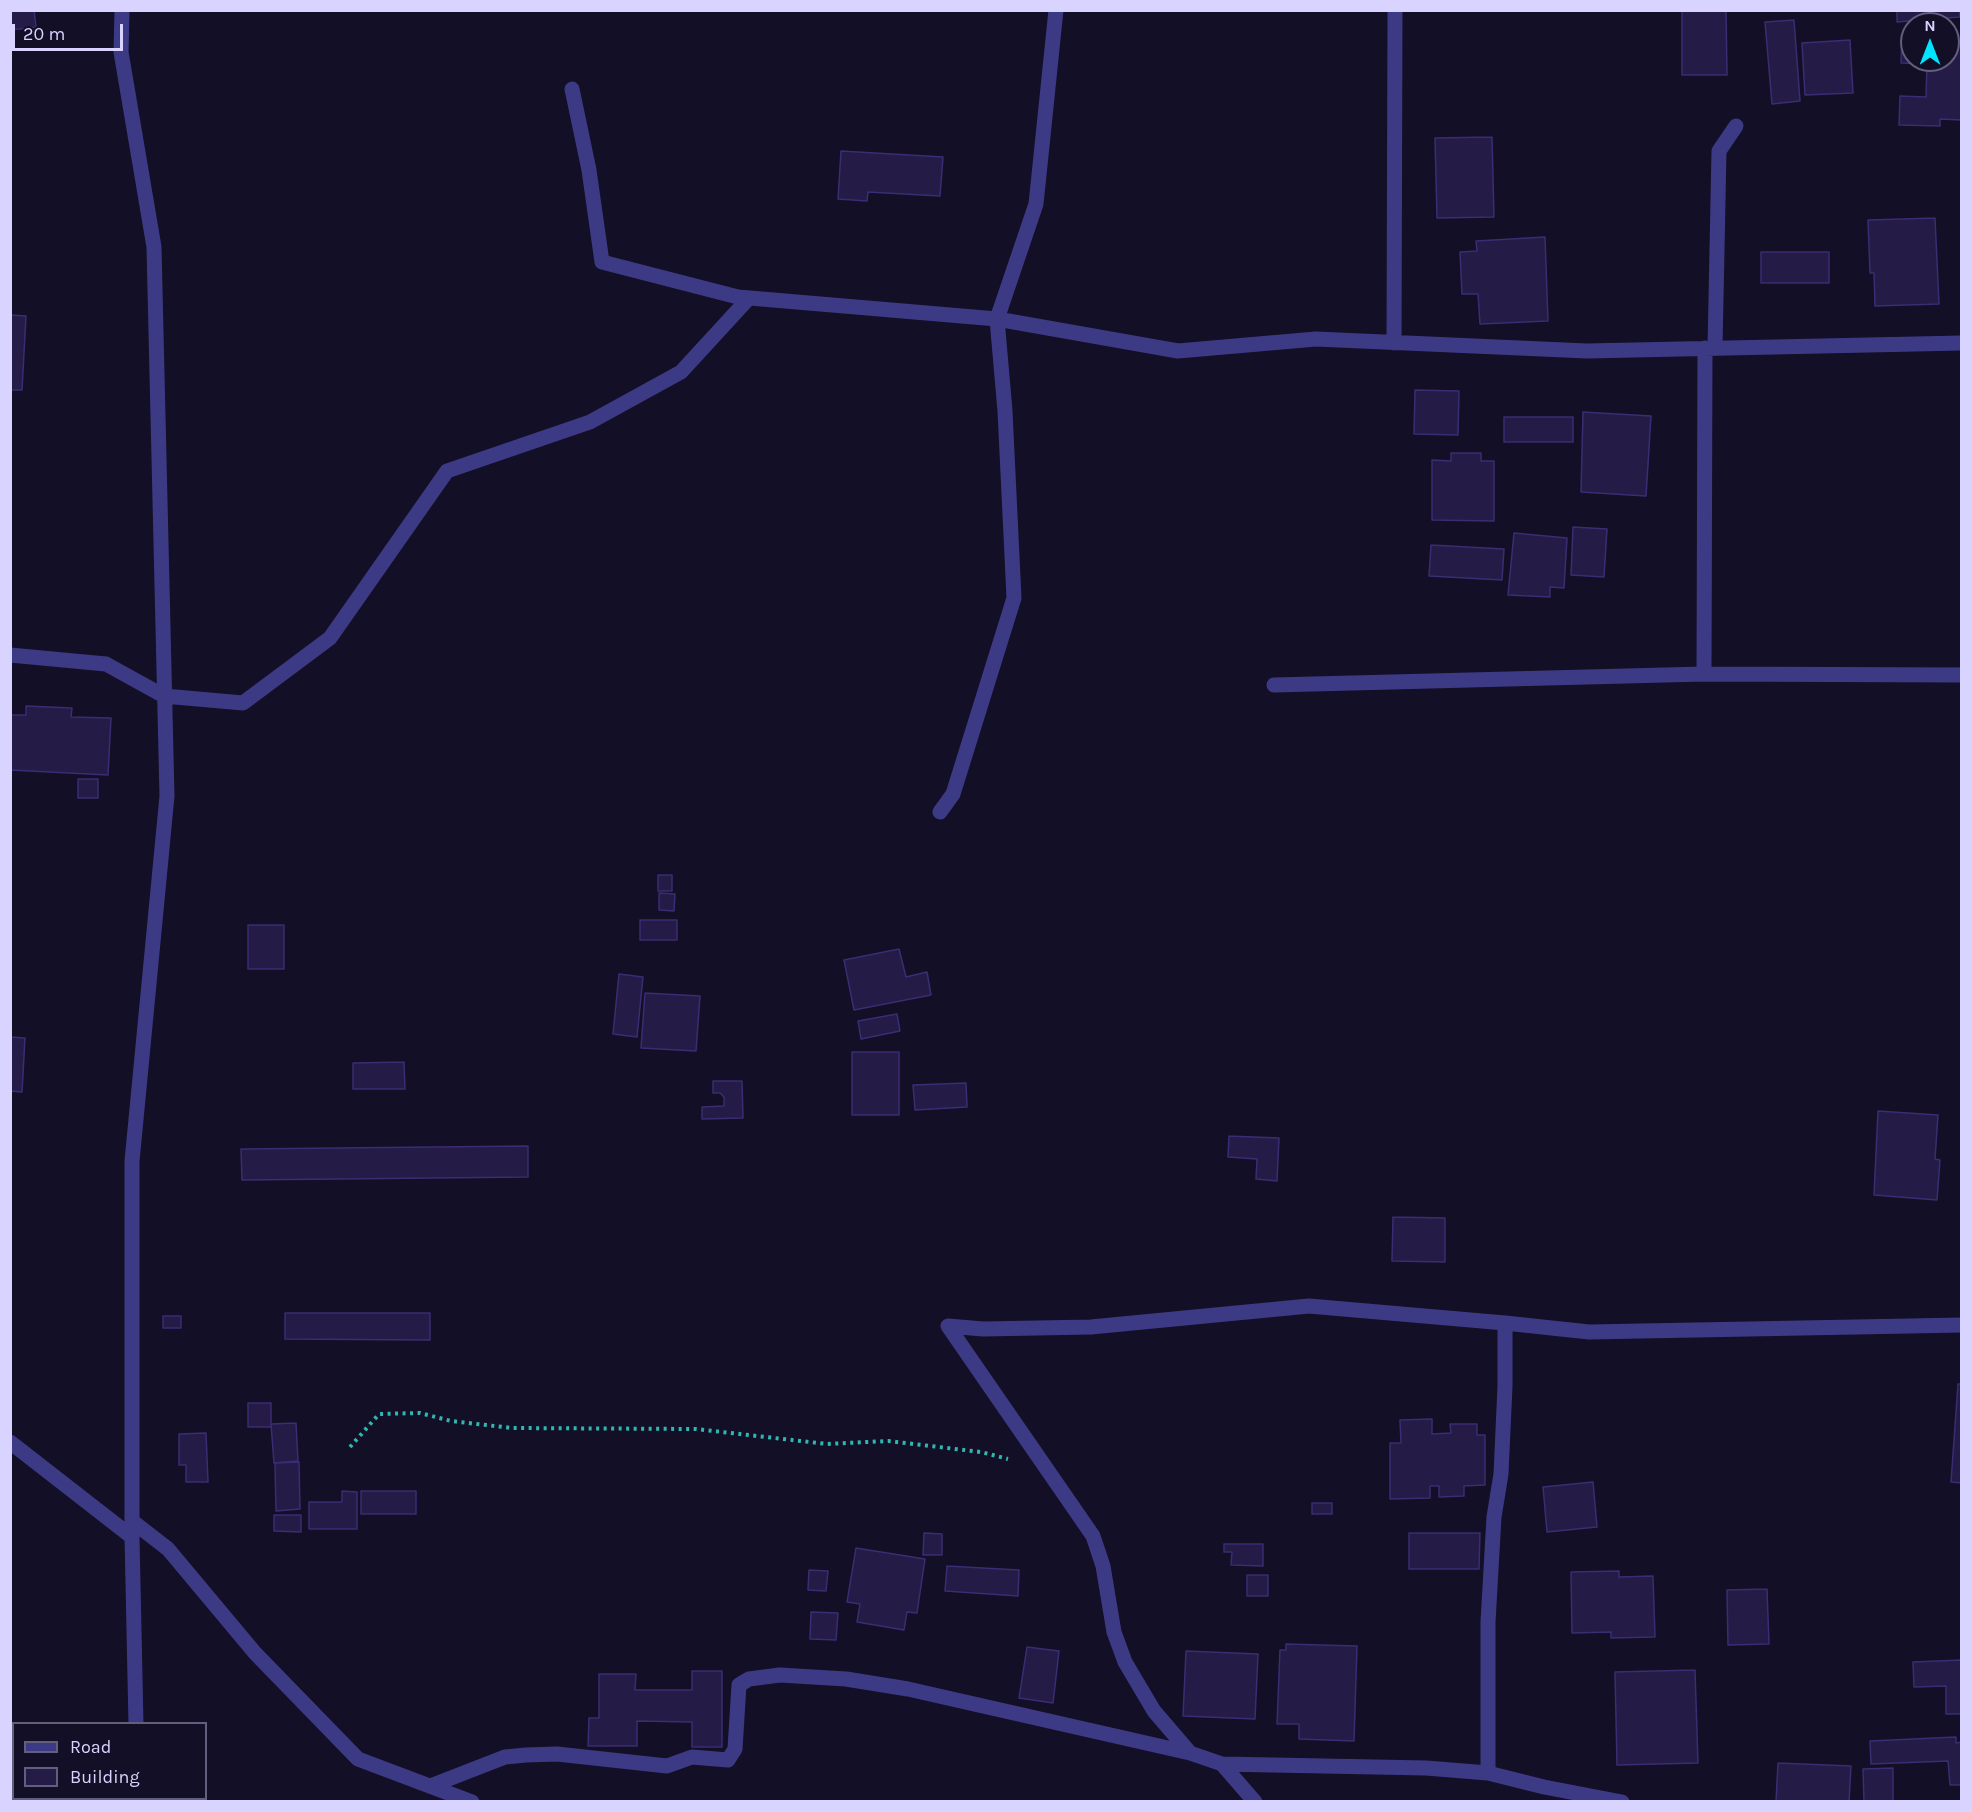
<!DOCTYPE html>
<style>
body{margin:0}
#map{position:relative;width:1972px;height:1812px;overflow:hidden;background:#130f26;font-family:Karla,sans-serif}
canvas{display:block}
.frame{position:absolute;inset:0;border:12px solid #d9d4ff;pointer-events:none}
.legend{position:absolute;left:12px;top:1722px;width:195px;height:78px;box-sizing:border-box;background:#130f26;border:2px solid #625e7d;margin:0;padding:8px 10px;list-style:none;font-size:18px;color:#d9d4ff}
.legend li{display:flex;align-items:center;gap:12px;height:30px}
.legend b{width:30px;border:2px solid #625e7d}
.north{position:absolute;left:1900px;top:12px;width:60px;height:60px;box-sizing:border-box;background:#130f26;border:2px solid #625e7d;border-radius:50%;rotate:0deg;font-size:16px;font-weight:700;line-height:24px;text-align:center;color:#d9d4ff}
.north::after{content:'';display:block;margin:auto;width:21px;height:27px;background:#00e5ff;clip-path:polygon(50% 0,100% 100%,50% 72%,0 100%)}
.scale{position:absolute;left:12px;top:24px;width:111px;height:27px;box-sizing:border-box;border:3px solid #d9d4ff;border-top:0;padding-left:8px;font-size:18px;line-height:21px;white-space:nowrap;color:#d9d4ff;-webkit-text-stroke:4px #130f26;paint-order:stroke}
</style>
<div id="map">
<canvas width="1972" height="1812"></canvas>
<div class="frame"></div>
<ul class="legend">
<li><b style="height:8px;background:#3d3a85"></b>Road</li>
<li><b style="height:16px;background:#241b47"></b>Building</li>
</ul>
<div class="north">N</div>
<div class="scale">20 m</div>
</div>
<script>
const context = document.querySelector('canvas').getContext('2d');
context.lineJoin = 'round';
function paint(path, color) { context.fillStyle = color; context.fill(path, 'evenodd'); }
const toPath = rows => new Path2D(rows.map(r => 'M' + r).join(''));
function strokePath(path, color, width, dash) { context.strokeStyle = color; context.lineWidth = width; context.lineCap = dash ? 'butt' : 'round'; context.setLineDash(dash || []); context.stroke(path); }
const building = toPath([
 [10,10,34,10,36,27,10,30,10,10],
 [1682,10,1726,10,1727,75,1682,75,1682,10],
 [1897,10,1959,10,1960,17,1897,22,1897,10],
 [1794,20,1800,101,1772,104,1765,22,1794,20],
 [1902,38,1912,39,1912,60,1948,60,1948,40,1948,45,1962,45,1962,120,1940,119,1940,126,1899,125,1900,96,1926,97,1927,64,1901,63,1902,38],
 [1850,40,1853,93,1805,95,1802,43,1850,40],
 [1492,137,1494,217,1437,218,1435,138,1492,137],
 [841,151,943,157,940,196,868,192,867,201,838,199,841,151],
 [1935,218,1939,304,1875,306,1874,273,1870,273,1868,220,1935,218],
 [1545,237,1548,321,1480,324,1478,294,1462,294,1460,252,1477,251,1476,241,1545,237],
 [1761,252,1829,252,1829,283,1761,283,1761,252],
 [10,315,26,316,22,390,10,390,10,315],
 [1415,390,1459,391,1458,435,1414,434,1415,390],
 [1583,412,1651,416,1646,496,1581,492,1583,412],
 [1504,417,1573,417,1573,442,1504,442,1504,417],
 [1451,453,1481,453,1481,461,1494,461,1494,521,1432,520,1432,460,1451,461,1451,453],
 [1573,527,1607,529,1604,577,1571,575,1573,527],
 [1514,533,1567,538,1564,588,1550,587,1550,597,1508,595,1514,533],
 [1431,545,1504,549,1502,580,1429,576,1431,545],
 [26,706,72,708,71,717,111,718,108,775,10,770,10,715,26,715,26,706],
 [78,779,98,779,98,798,78,798,78,779],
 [658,875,672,875,672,891,658,891,658,875],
 [659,893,675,894,674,911,659,910,659,893],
 [640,920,677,920,677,940,640,940,640,920],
 [248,925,284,925,284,969,248,969,248,925],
 [899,949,906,977,927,972,931,995,854,1010,844,960,899,949],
 [619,974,643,977,637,1037,613,1034,619,974],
 [645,993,700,996,696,1051,641,1048,645,993],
 [897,1014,900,1031,861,1039,858,1021,897,1014],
 [10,1037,25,1038,22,1092,10,1091,10,1037],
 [852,1052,899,1052,899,1115,852,1115,852,1052],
 [404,1062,405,1089,353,1089,353,1063,404,1062],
 [713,1081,742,1081,743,1118,702,1119,702,1107,724,1106,724,1097,720,1093,713,1093,713,1081],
 [966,1083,967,1107,915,1110,913,1085,966,1083],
 [1878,1111,1938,1115,1935,1159,1940,1160,1937,1200,1874,1195,1878,1111],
 [1229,1136,1279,1138,1277,1181,1256,1179,1257,1159,1228,1157,1229,1136],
 [528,1146,528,1177,242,1180,241,1149,528,1146],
 [1393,1217,1445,1218,1445,1262,1392,1261,1393,1217],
 [285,1313,430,1313,430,1340,285,1339,285,1313],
 [163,1316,181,1316,181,1328,163,1328,163,1316],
 [1958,1384,1962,1384,1962,1483,1951,1482,1958,1384],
 [248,1403,271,1403,271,1427,248,1427,248,1403],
 [1432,1419,1432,1434,1451,1433,1450,1424,1477,1424,1477,1435,1485,1435,1485,1485,1464,1486,1464,1496,1439,1497,1439,1486,1430,1486,1430,1498,1390,1499,1390,1443,1401,1443,1400,1420,1432,1419],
 [296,1423,298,1461,274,1463,271,1424,296,1423],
 [206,1433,208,1482,186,1482,186,1465,179,1465,179,1434,206,1433],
 [299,1462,300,1509,276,1511,275,1463,299,1462],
 [1593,1482,1597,1527,1547,1532,1543,1487,1593,1482],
 [342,1491,357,1492,357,1529,309,1529,309,1502,342,1502,342,1491],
 [361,1491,416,1491,416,1514,361,1514,361,1491],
 [1312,1503,1332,1503,1332,1514,1312,1514,1312,1503],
 [274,1515,301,1515,301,1532,274,1531,274,1515],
 [924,1533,942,1534,942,1555,923,1555,924,1533],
 [1409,1533,1480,1533,1479,1569,1409,1569,1409,1533],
 [1224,1544,1263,1544,1263,1566,1231,1565,1232,1552,1224,1552,1224,1544],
 [856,1548,925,1559,917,1613,907,1612,904,1630,857,1622,860,1604,847,1602,856,1548],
 [947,1566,1019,1570,1018,1596,945,1591,947,1566],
 [809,1570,828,1571,826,1591,808,1590,809,1570],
 [1619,1571,1619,1577,1653,1576,1655,1637,1611,1638,1611,1632,1572,1633,1571,1572,1619,1571],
 [1247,1575,1268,1575,1268,1596,1247,1596,1247,1575],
 [1767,1589,1769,1644,1728,1645,1727,1590,1767,1589],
 [811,1612,838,1613,836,1640,810,1639,811,1612],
 [1286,1644,1357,1646,1354,1741,1299,1739,1299,1724,1277,1724,1280,1650,1286,1650,1286,1644],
 [1027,1647,1059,1651,1053,1703,1019,1698,1027,1647],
 [1186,1651,1258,1654,1255,1719,1183,1716,1186,1651],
 [1962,1660,1962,1714,1946,1714,1946,1686,1914,1687,1913,1662,1962,1660],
 [1695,1670,1698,1763,1617,1765,1615,1672,1695,1670],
 [692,1671,722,1671,722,1747,692,1747,692,1722,637,1721,637,1746,588,1746,589,1718,599,1718,599,1674,636,1674,635,1690,692,1690,692,1671],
 [1956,1737,1956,1743,1962,1742,1962,1785,1950,1785,1948,1761,1871,1764,1870,1741,1956,1737],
 [1778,1763,1851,1766,1849,1802,1776,1802,1778,1763],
 [1893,1768,1893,1802,1864,1802,1863,1769,1893,1768]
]);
paint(building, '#241b47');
strokePath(building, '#3b2d73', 1.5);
strokePath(toPath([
 [350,1447,379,1414,420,1413,451,1421,512,1428,696,1429,827,1444,888,1441,981,1452,1008,1459]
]), '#2fb8b0', 4, [3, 4.5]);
strokePath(toPath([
 [1715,348,1719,151,1736,126]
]), '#3d3a85', 15);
strokePath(toPath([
 [122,10,121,52,154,247,167,796,132,1161,132,1537,136,1724],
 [572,89,589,170,602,262,738,297,997,319,1178,351,1316,339,1587,351,1962,343],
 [1394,343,1395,10],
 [10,655,106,664,164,696,243,703,330,638,447,471,590,422,681,372,749,298],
 [1704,674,1705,348],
 [1274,685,1704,674,1962,675],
 [940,812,953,794,1014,598,1005,411,997,319,1036,204,1056,10],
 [1505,1323,1309,1306,1091,1327,983,1329,948,1326,1093,1536,1103,1566,1114,1632,1125,1662,1154,1711,1190,1753,1222,1764,1426,1768,1488,1773,1544,1787,1622,1802],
 [10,1442,132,1537],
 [132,1521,168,1549,255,1653,358,1759,472,1802],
 [1222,1764,1255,1802],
 [1488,1773,1488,1622,1494,1517,1501,1474,1505,1386,1505,1323,1589,1332,1962,1325],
 [433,1785,505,1757,526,1755,557,1754,667,1766,692,1757,728,1760,735,1749,739,1685,749,1679,780,1675,846,1679,908,1689,1190,1753],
 [138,1798,138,1802]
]), '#3d3a85', 15);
</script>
